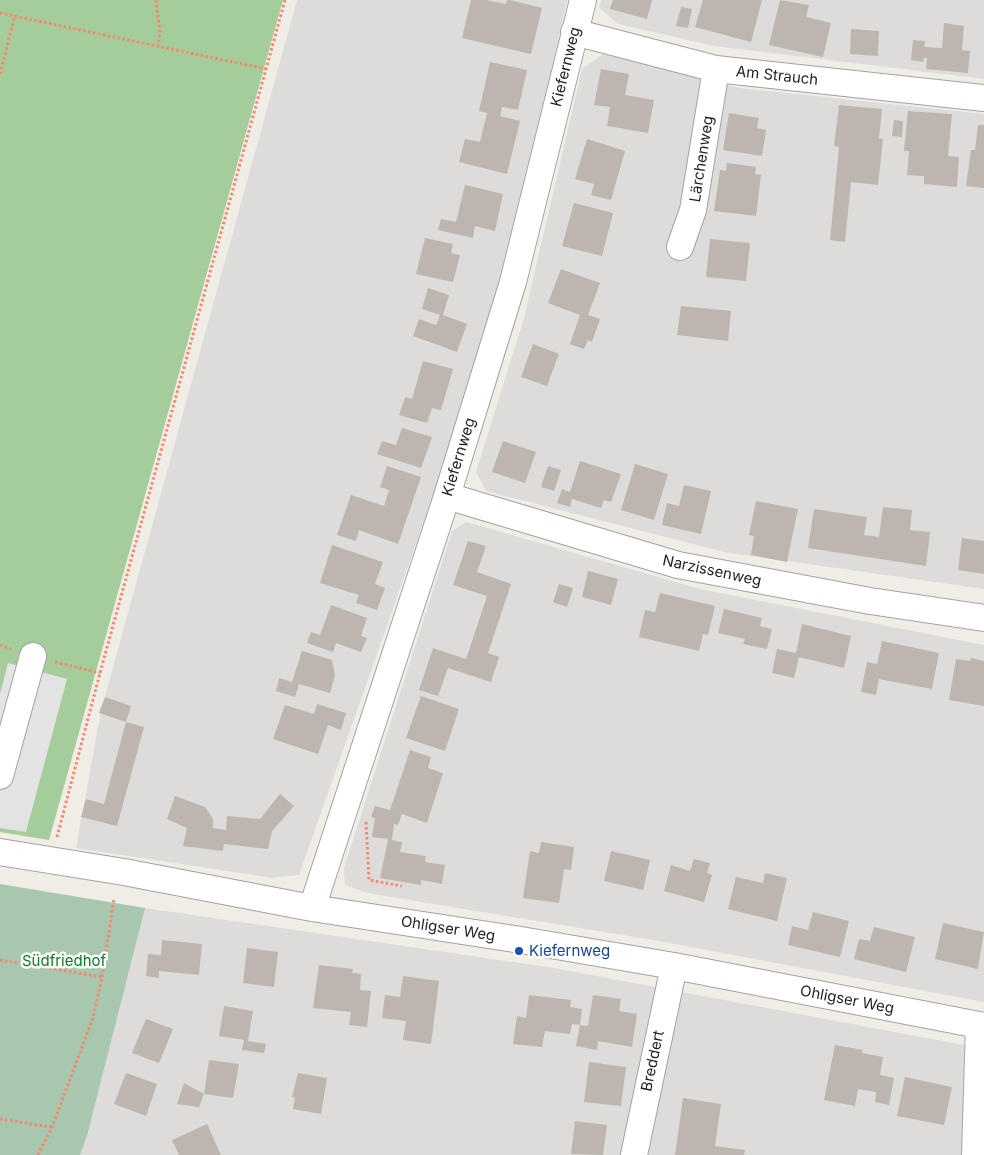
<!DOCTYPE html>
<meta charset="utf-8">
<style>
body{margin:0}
canvas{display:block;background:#efede5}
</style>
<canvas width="984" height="1155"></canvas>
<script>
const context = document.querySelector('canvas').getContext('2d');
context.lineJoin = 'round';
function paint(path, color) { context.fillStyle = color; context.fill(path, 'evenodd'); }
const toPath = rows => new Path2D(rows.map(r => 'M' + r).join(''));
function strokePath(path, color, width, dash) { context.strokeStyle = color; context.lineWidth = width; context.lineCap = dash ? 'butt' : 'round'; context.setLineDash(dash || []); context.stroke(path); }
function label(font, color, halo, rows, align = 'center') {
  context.font = font + ' Inter,sans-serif'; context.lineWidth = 5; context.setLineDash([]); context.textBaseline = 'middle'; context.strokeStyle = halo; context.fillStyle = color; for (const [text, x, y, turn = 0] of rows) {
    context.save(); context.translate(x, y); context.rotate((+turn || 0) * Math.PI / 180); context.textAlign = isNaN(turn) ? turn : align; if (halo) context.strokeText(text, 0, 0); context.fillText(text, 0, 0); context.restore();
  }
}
paint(toPath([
 [297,0,567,0,522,205,437,484,299,875,273,878,76,848,101,711],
 [601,0,984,0,984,79,714,46,618,24,599,7],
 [603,54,739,88,984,114,984,589,724,552,486,491,476,472,524,318,582,69],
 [466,522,700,589,984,645,984,1002,659,941,367,893,345,885,344,868,452,531],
 [145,908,554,968,964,1045,963,1155,80,1155,87,1136]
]), '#dddcdb');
paint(toPath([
 [0,0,283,0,49,840,0,832]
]), '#a5cd9b');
paint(toPath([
 [0,884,145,908,87,1136,80,1155,0,1155]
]), '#a7c7ae');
paint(toPath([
 [8,663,67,679,26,832,0,828,0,694]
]), '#e3e3e3');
paint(toPath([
 [471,0,486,0,506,4,507,0,510,0,542,8,531,54,462,38],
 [613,0,652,0,647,19,610,9],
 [703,0,762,0,751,42,695,27],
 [780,0,809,5,806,17,831,23,823,57,769,45],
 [681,7,692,9,688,28,676,26],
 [944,23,964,26,962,50,970,51,968,73,926,69,927,58,924,58,923,62,911,60,913,40,925,41,924,47,942,48],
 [851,29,879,31,878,56,850,54],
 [490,62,527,70,518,110,502,107,500,116,520,121,507,174,459,162,465,139,480,142,487,113,479,111],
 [601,69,629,74,625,95,654,100,648,133,607,126,610,107,594,105],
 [839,105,882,109,879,139,883,139,878,185,851,182,845,242,830,240,839,147,834,146],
 [908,111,952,114,948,156,959,157,957,187,924,184,924,176,907,175,909,151,904,151],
 [729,113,759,118,757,128,766,130,762,156,723,150],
 [894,120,903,121,902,137,892,136],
 [978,125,984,125,984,188,966,186,971,150,975,150],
 [587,139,625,151,611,200,591,195,594,184,575,179],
 [727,163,756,167,755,174,761,175,756,216,714,211,720,170,726,171],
 [465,185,503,194,495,231,475,226,473,238,438,230,441,219,456,222],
 [574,203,613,213,602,256,562,246],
 [425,238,453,244,451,253,460,255,453,282,416,274],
 [710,239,750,243,746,281,706,277],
 [561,269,600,283,588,315,600,319,592,342,588,340,584,349,570,344,580,315,548,303],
 [428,288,449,295,443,315,467,324,457,352,413,336,419,319,436,325,440,315,422,309],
 [681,306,731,311,728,341,677,335],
 [533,344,559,354,547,386,521,377],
 [423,361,453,369,441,410,432,408,427,423,399,415,405,397,412,399],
 [402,428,432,437,421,468,377,454,382,441,396,445],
 [503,441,536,452,525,483,492,472],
 [580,461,621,474,611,502,604,500,601,508,572,499,570,507,557,503,562,489,570,492],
 [635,464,668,474,654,520,621,510],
 [387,466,421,477,398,544,359,530,356,541,337,535,351,495,384,506,389,490,380,487],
 [548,466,561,470,554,491,541,487],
 [684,485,711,491,701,534,662,525,667,503,679,506],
 [756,501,798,509,787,562,751,555,754,536,749,535],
 [883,507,912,510,910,530,930,532,926,566,808,548,814,509,867,517,864,535,879,537],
 [962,538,984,541,984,574,958,570],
 [468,541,486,546,477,572,511,584,488,653,499,657,491,682,448,668,438,696,419,690,433,648,466,659,487,596,453,585],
 [332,545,383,562,375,584,385,588,377,610,356,603,359,595,320,583],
 [588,571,618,579,611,605,582,597],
 [559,584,573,588,567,607,553,602],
 [660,593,715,606,708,635,703,634,699,651,639,637,645,610,655,612],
 [331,605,367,618,361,636,367,638,361,652,336,643,333,652,307,643,311,632,320,635],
 [724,609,762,618,760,626,772,629,767,649,743,644,745,639,718,633],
 [802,624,851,636,844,668,799,657,794,678,772,673,777,649,796,653],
 [882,641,939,653,932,689,879,679,876,695,861,692,867,662,877,664],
 [302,651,332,660,335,675,330,693,299,684,295,697,276,691,279,678,292,682],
 [971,658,984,661,984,706,949,700,956,659,970,661],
 [421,696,459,709,445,751,406,738],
 [105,697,131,706,126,722,99,713],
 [317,704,346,713,341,730,328,725,318,754,273,739,285,705,314,714],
 [126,722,144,727,117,826,81,817,86,799,104,804],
 [410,750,431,757,428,768,443,773,427,823,402,814,398,825,394,824,392,840,402,842,400,852,426,856,425,862,445,865,442,884,421,880,421,885,380,878,388,839,372,837,375,818,371,817,375,806,390,810],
 [280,794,294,806,272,831,268,849,224,844,223,851,183,846,187,828,167,819,175,796,205,807,213,819,213,828,226,830,227,816,260,819],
 [541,842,574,847,571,870,564,869,559,903,523,898,530,851,539,853],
 [611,851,650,860,643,890,604,881],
 [694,859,710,863,707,873,712,875,704,902,664,891,671,865,690,871],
 [765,873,787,878,777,921,728,909,736,877,763,883],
 [813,912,849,921,840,957,788,945,792,926,808,930],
 [943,923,984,932,978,969,935,959],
 [874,927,915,937,906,972,854,959,859,939,870,941],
 [162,940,202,944,199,975,159,971,159,978,146,976,148,954,161,955],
 [247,948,278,952,274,987,243,983],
 [319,965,353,969,352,973,361,974,360,990,371,991,367,1027,349,1025,351,1012,313,1008],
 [403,976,439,981,431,1044,403,1040,406,1021,382,1018,385,995,400,997],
 [529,995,571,1000,570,1007,582,1009,580,1025,572,1024,570,1034,545,1031,542,1047,513,1044,517,1016,526,1018],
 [593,995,621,999,619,1011,637,1014,632,1047,598,1041,597,1050,576,1046,580,1025,588,1026],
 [224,1006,253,1011,248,1041,266,1044,264,1053,242,1050,244,1040,219,1036],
 [146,1019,173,1029,159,1063,132,1053],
 [835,1045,863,1050,862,1053,883,1057,880,1075,894,1078,889,1105,875,1102,876,1092,858,1089,855,1106,824,1100],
 [209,1060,239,1064,233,1098,204,1094],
 [589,1062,626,1067,621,1106,584,1102],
 [126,1073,157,1084,146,1116,114,1104],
 [298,1073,327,1078,321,1114,293,1109,295,1098,292,1097],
 [905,1077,952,1087,944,1125,897,1116],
 [184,1083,204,1094,199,1107,177,1104],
 [683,1098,721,1104,715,1146,745,1150,744,1155,675,1155],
 [575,1121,607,1125,603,1155,571,1154],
 [207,1124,221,1155,179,1155,172,1140]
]), '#bcb6ae');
const minor = toPath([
 [574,32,716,69,984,98],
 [680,247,693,210,716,69],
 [447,496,678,565,870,601,984,618],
 [0,776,33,656],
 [0,852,124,872,312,908,521,940,674,966,984,1026],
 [312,908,447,496,513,282,583,0],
 [634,1155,674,966],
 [975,1155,979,1026]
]);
strokePath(minor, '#a3a3a3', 28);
strokePath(toPath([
 [156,0,160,32,158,46],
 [0,13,266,69],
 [0,74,15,15],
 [0,645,11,649],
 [55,662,100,673],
 [366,822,369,880,402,886],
 [57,837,100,673,285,0],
 [0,960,102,977],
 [0,1119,52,1127],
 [38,1155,52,1127,93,1018,102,977,114,898]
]), '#f6886f', 3, [2.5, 2.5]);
strokePath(minor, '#fff', 26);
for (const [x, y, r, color] of [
 [519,951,5,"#1a4fb4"]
]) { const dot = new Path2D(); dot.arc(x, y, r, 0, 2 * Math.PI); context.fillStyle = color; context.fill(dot); strokePath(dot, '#fff', 2); }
label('15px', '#1f1f1f', '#fff', [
 ["Kiefernweg",566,67,-76],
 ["Am Strauch",777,76,6],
 ["Lärchenweg",702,159,-81],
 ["Kiefernweg",459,457,-73],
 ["Narzissenweg",712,571,12],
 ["Ohligser Weg",448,929,9],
 ["Ohligser Weg",847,1000,11],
 ["Breddert",653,1061,-78]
]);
label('15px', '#164399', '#fff', [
 ["Kiefernweg",529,951]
], 'left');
label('15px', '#0f7a21', '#fff', [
 ["Südfriedhof",64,961]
]);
</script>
